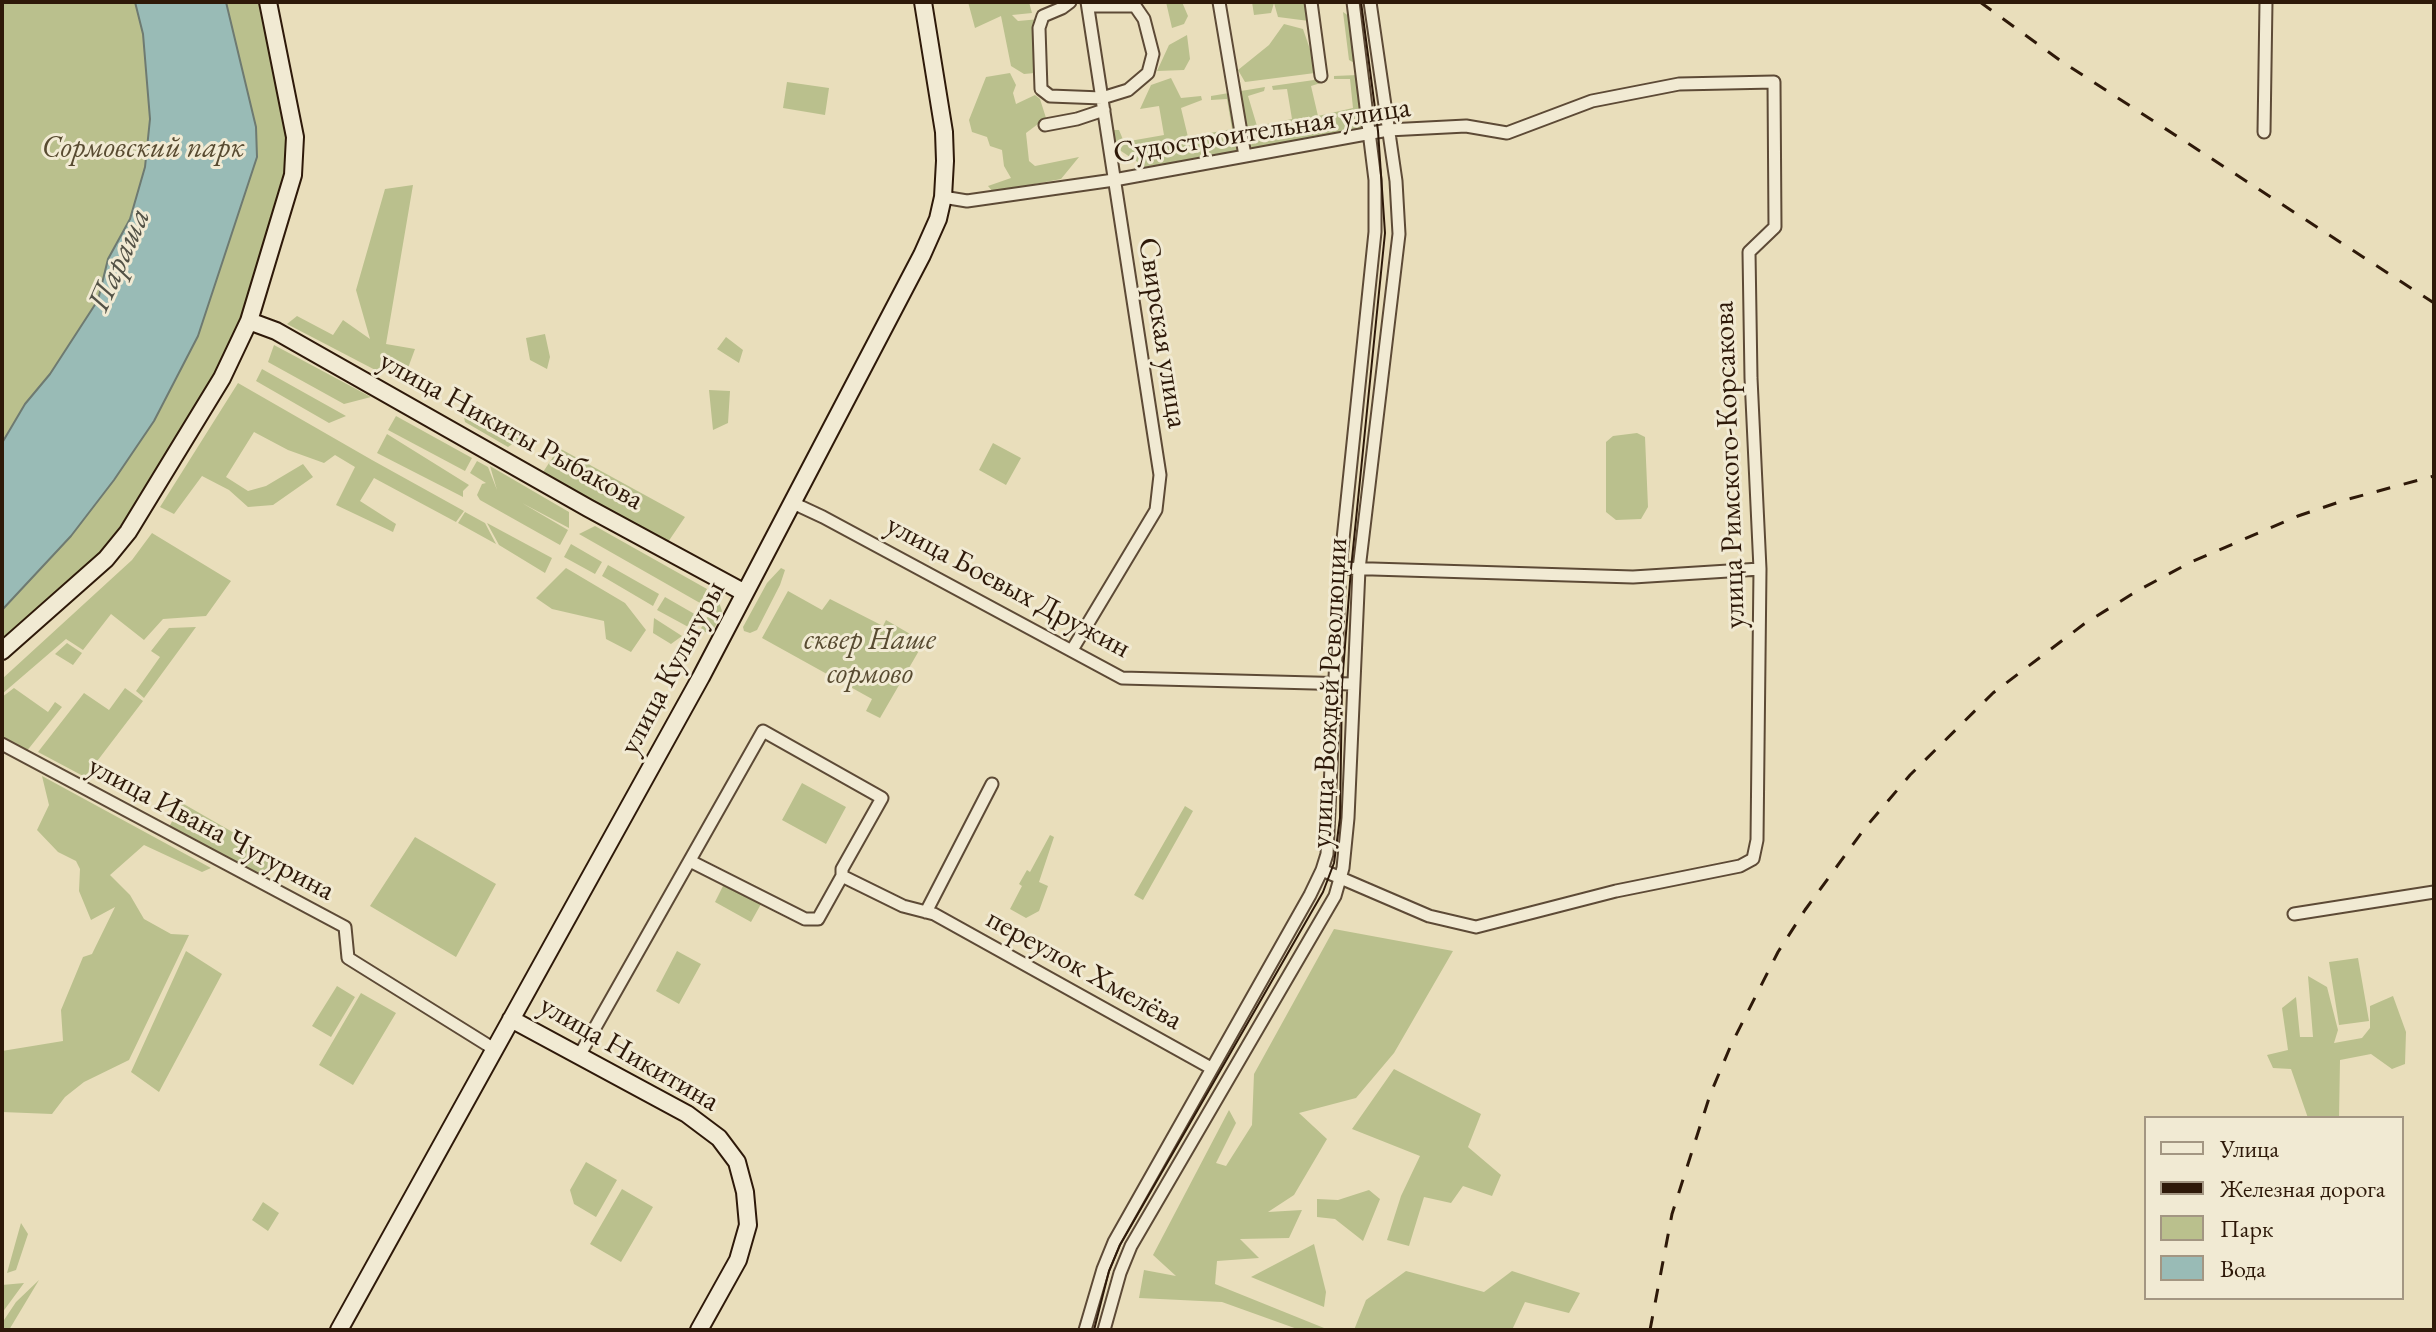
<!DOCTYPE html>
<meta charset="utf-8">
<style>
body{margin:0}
#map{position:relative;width:2436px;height:1332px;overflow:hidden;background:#e9debb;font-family:"EB Garamond",serif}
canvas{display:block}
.frame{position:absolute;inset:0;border:4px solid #2e1909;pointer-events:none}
.legend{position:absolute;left:2144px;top:1116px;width:260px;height:184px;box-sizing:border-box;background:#f1ead3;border:2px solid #a39682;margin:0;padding:10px 14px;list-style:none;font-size:24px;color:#2e1909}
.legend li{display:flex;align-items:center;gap:16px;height:40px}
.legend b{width:40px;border:2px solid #a39682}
</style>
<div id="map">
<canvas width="2436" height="1332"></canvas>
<div class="frame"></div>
<ul class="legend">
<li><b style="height:10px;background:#f1ead3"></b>Улица</li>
<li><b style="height:10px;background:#2e1909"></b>Железная дорога</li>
<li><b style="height:22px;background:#bac08d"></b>Парк</li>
<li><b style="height:22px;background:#99bbb6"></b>Вода</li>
</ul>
</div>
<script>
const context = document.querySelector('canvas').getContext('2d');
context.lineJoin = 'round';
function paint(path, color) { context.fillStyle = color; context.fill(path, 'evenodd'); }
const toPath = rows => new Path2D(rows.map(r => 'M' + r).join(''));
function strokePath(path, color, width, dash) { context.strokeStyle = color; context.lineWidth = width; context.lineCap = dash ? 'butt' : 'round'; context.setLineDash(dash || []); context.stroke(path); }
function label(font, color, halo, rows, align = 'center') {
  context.font = font + ' "EB Garamond",serif'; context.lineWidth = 6; context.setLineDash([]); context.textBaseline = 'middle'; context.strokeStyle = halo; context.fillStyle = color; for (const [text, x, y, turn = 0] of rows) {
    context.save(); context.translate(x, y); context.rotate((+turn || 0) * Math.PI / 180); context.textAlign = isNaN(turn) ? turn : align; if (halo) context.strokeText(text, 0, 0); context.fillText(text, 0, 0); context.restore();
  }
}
paint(toPath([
 [2,2,260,2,278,82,286,140,284,172,277,203,250,296,229,352,134,510,93,562,2,646],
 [968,2,1029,2,1032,13,1012,15,1018,21,1040,19,1035,73,1024,74,1011,66,1001,16,975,28],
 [1166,2,1182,2,1188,16,1184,24,1172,28],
 [1252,2,1316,2,1309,21,1278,17,1274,3,1271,13,1254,15],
 [1343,12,1352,18,1358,65,1349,60],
 [1284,24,1303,29,1314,61,1315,73,1245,82,1238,70,1269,45],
 [1187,35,1190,59,1184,70,1157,71,1169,45],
 [1010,73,1016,85,1013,93,1016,104,1035,95,1040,99,1046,118,1026,133,1029,161,1035,166,1079,157,1061,179,993,192,988,186,1011,178,1004,166,1002,150,990,146,987,137,972,132,969,120,986,77],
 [1358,75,1365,129,1145,167,1118,149,1111,130,1119,130,1124,142,1164,135,1159,106,1140,109,1151,85,1171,78,1181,98,1201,96,1202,100,1181,108,1188,137,1232,129,1227,99,1211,100,1211,96,1265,87,1264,91,1248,96,1257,126,1292,119,1287,89,1273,90,1272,86,1328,78,1327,81,1311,86,1318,116,1353,108,1350,79,1334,79,1334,76],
 [787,82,829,88,825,115,783,108],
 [413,185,386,344,415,349,408,368,385,356,385,351,381,373,287,324,297,316,333,335,343,320,370,339,356,290,385,189],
 [545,334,550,357,547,369,530,360,526,338],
 [726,337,743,350,739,363,717,349],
 [274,345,371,397,344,404,268,362],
 [262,369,346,416,329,423,256,381],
 [238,383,372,460,464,511,456,522,374,478,360,501,396,524,393,532,336,505,355,467,335,455,324,463,288,450,254,432,226,477,248,491,266,486,303,464,313,477,273,505,248,507,229,490,202,476,174,514,160,507],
 [709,390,730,391,728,423,713,430],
 [462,407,520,439,508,447,465,422],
 [396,416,472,458,465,471,388,430],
 [1637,433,1645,437,1648,507,1641,519,1616,520,1606,512,1606,442,1613,436],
 [387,434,469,485,463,491,463,497,377,453],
 [993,443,1021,458,1006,485,979,470],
 [559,448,685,517,668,542,543,472],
 [477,461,488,467,497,490,490,466,569,512,569,528,522,503,568,530,560,545,480,500,477,495,482,484,486,483,470,473],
 [465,512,485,523,496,544,458,523],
 [487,523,552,558,545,573,499,545],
 [595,526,707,589,700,603,579,534],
 [152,533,231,581,206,616,163,619,144,640,111,614,83,650,66,639,2,694,2,679,132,560],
 [571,544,602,562,595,574,564,557],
 [608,565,659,594,653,606,602,576],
 [566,568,625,603,646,630,631,652,606,639,604,621,552,609,536,598],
 [781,568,785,570,780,585,757,630,750,633,744,631,743,627,767,583],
 [788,591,822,610,830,599,883,626,886,620,924,642,880,718,866,711,872,699,762,638],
 [665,597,698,616,692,629,657,610],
 [718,599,722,611,715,627,708,633,700,630],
 [654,618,682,636,671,644,653,633],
 [196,627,144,698,136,691,160,657,151,651,169,628],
 [67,643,82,653,73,665,55,654],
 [14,688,48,712,55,702,62,707,26,752,2,738,2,697],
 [125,688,143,701,85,777,38,752,84,693,109,710],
 [42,776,211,868,202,872,144,845,110,875,130,895,144,919,171,934,189,935,129,1060,84,1082,65,1097,52,1114,2,1112,2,1051,63,1041,61,1010,83,957,92,954,115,907,91,920,79,891,80,869,76,861,58,852,37,830,49,805],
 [802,783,846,807,826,844,782,820],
 [182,803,276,857,264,879,169,827],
 [1185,806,1193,811,1143,900,1134,895],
 [1050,835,1054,837,1039,882,1048,886,1039,911,1026,918,1010,909,1022,886,1019,884,1027,870,1030,872],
 [415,837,496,884,456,957,370,906],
 [724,884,761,904,751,922,715,902],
 [1334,929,1453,951,1394,1053,1356,1098,1299,1113,1327,1139,1294,1195,1268,1212,1302,1210,1289,1238,1240,1239,1259,1258,1217,1261,1215,1284,1329,1330,1300,1330,1222,1302,1139,1298,1144,1270,1176,1276,1153,1255,1229,1110,1236,1123,1216,1163,1226,1166,1252,1125,1254,1074],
 [186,951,222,974,159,1092,131,1072],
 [677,951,701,964,679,1004,656,991],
 [2358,958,2369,1021,2339,1025,2329,962],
 [2308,976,2327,987,2338,1030,2334,1043,2362,1038,2370,1028,2370,1006,2393,996,2406,1032,2405,1064,2392,1069,2371,1054,2340,1060,2339,1118,2308,1118,2291,1069,2273,1068,2267,1055,2288,1050,2282,1008,2296,997,2300,1037,2313,1037],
 [337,986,355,997,331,1037,312,1026],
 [361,993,396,1013,353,1085,319,1065],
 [1394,1069,1481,1114,1468,1147,1501,1175,1492,1196,1463,1186,1451,1203,1424,1197,1409,1246,1387,1240,1401,1196,1420,1156,1352,1129],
 [586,1162,617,1180,596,1217,574,1204,570,1190],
 [622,1189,653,1207,621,1262,590,1244],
 [1369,1190,1380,1199,1363,1241,1335,1219,1317,1217,1317,1199,1338,1200],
 [263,1202,279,1213,268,1231,252,1220],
 [21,1223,28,1234,16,1270,7,1273],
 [1314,1244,1326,1292,1324,1307,1251,1277],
 [1406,1271,1484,1292,1512,1271,1580,1293,1569,1313,1525,1302,1512,1330,1354,1330,1366,1300],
 [39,1280,9,1330,2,1330,2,1323,16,1302],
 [24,1283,2,1313,2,1285]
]), '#bac08d');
const water = toPath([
 [135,2,226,2,256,127,257,157,198,336,154,421,114,480,71,536,2,610,2,443,25,404,50,374,98,300,108,259,130,219,145,167,150,119,143,34,135,2]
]);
paint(water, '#99bbb6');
strokePath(water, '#6e7a71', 2);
const street = toPath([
 [1070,2,1062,8,1043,16,1039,28,1041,89,1050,96,1102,98,1128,90,1148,73,1153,54,1144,19,1135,6,1088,6],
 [1219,2,1245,156],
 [1311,2,1321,76],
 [1045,125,1077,119,1104,110],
 [2264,132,2266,2],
 [943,197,967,201,1114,180,1388,130,1466,126,1507,133,1592,101,1679,84,1774,82,1775,227,1749,252,1751,378,1760,569,1757,840,1753,859,1740,866,1616,891,1476,927,1429,916,1322,870],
 [793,503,823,517,1122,678,1352,684],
 [1340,568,1633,577,1760,569],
 [1072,650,1156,510,1160,475,1087,2],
 [2,744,345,927,348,958,494,1049],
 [690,861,805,919,818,919,842,876],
 [926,912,992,784],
 [2294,914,2434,892],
 [579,1056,763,731,882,798,842,869,842,876,903,906,934,914,1211,1068],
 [1085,1330,1103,1269,1114,1242,1310,895,1322,870,1327,854,1340,568,1375,232,1375,180,1353,2],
 [1104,1330,1120,1273,1131,1246,1335,896,1343,868,1348,818,1359,569,1399,234,1396,181,1370,2]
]);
const secondary = toPath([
 [249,321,276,331,588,508,745,593],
 [2,651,106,559,128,532,222,378,249,321,293,175,295,137,268,2],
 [511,1019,687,1114,719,1138,737,1162,745,1192,748,1225,738,1260,699,1330],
 [339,1330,701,677,922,255,938,219,943,197,945,161,944,132,923,2]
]);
strokePath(street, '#5d4a36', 15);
strokePath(secondary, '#2e1909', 20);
strokePath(street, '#f1ead3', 11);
strokePath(secondary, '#f1ead3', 16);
strokePath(toPath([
 [1094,1330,1109,1271,1120,1245,1323,892,1334,863,1340,818,1342,684,1351,569,1385,233,1378,131,1361,2]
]), '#2e1909', 2);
strokePath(toPath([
 [1980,2,2061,61,2434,303],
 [1650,1330,1672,1214,1710,1095,1731,1045,1778,952,1805,910,1865,828,1910,775,1993,693,2084,624,2137,591,2191,562,2298,516,2345,500,2434,476]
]), '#2e1909', 3, [14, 14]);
label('30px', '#2e1909', '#f1ead3', [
 ["Судостроительная улица",1262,131,-9],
 ["Свирская улица",1162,333,81],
 ["улица Никиты Рыбакова",511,431,29],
 ["улица Римского-Корсакова",1730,465,-92],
 ["улица Боевых Дружин",1008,587,28],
 ["улица Культуры",673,668,-62],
 ["улица Вождей Революции",1330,693,-87],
 ["улица Ивана Чугурина",211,829,28],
 ["переулок Хмелёва",1084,970,29],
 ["улица Никитина",629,1054,30]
]);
label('italic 30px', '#584b31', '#f1ead3', [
 ["Сормовский парк",143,149],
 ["сквер Наше",870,641],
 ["сормово",870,675]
]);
label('italic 32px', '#535246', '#f1ead3', [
 ["Параша",120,260,-66]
]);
</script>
